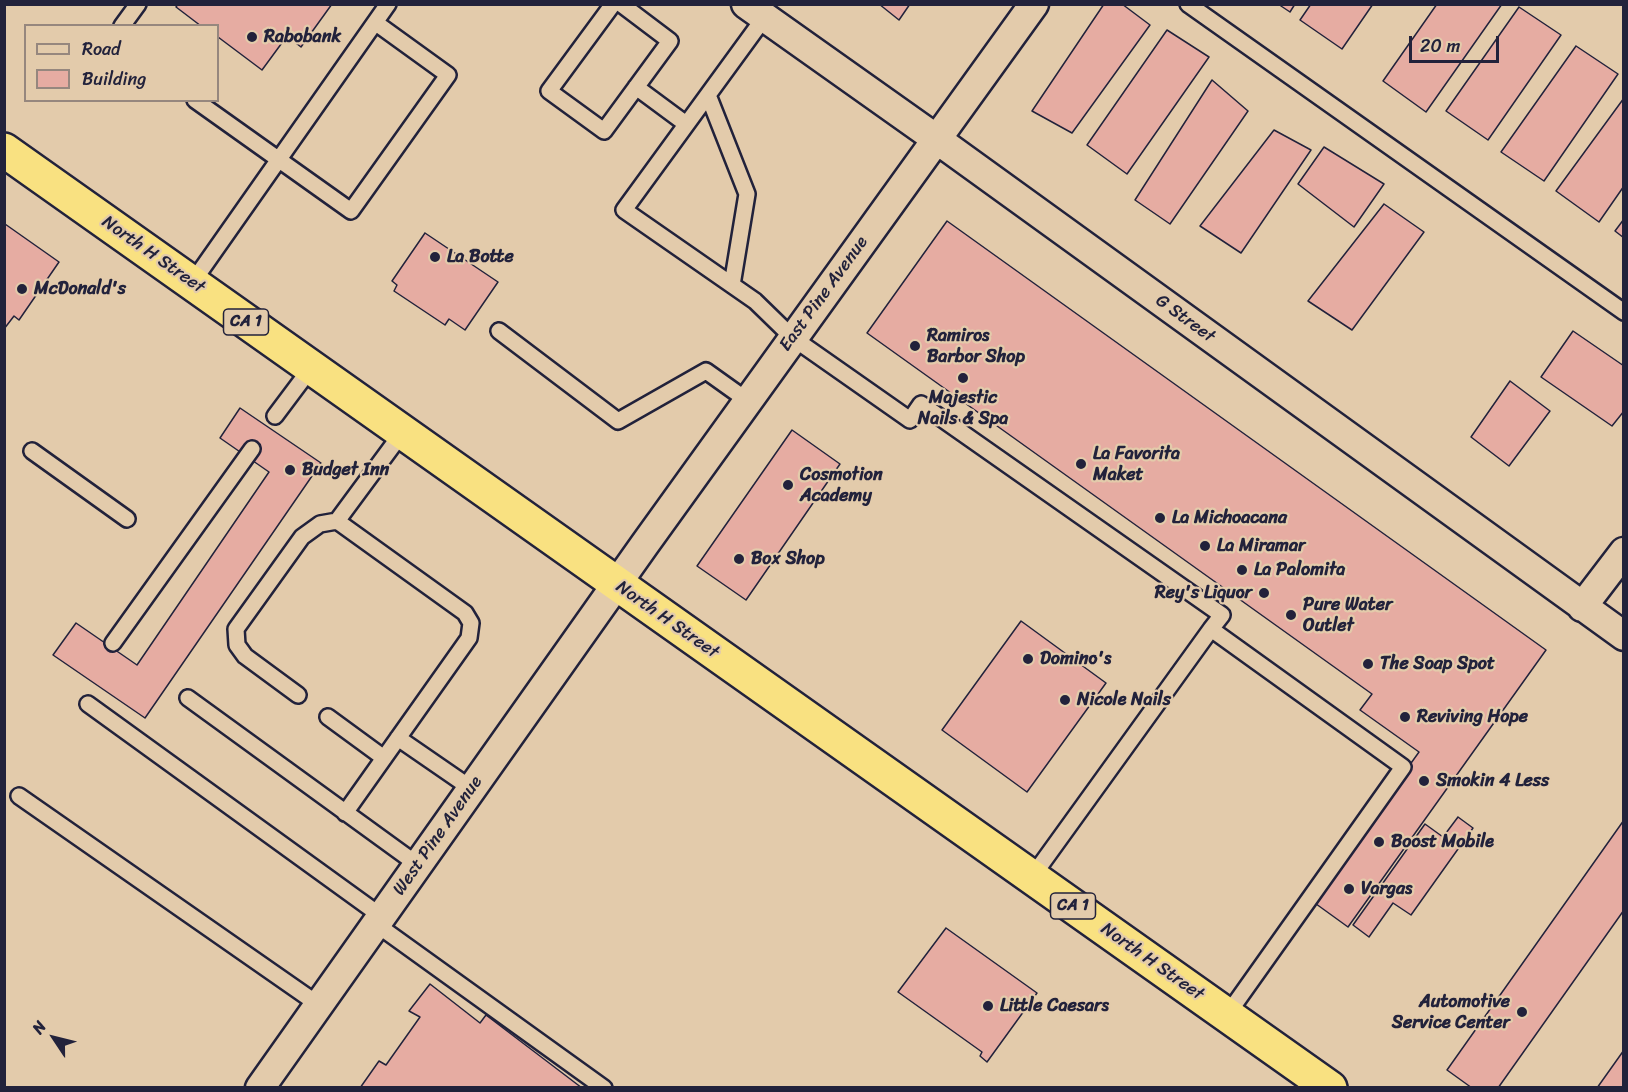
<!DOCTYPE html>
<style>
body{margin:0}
#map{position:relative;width:1628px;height:1092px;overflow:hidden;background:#e3cbab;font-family:Sriracha,sans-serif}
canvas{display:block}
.frame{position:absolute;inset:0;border:6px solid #22223b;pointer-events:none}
.legend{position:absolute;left:24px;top:24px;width:195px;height:78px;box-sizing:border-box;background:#e3cbab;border:2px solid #96877e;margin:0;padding:8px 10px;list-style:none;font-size:18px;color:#22223b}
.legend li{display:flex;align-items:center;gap:12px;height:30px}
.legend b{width:30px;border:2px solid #96877e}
.north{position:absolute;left:24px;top:1008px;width:60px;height:60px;-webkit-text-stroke:4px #e3cbab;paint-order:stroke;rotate:305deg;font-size:16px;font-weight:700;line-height:24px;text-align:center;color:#22223b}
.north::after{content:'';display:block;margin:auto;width:21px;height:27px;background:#22223b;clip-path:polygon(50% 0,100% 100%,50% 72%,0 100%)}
.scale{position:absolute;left:1409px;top:36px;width:90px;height:27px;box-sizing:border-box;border:3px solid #22223b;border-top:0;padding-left:8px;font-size:18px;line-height:21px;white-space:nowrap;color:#22223b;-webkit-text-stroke:4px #e3cbab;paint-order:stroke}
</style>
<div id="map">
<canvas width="1628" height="1092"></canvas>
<div class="frame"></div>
<ul class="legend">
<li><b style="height:8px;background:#e3cbab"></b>Road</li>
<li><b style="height:16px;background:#e6aca2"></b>Building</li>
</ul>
<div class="north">N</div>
<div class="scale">20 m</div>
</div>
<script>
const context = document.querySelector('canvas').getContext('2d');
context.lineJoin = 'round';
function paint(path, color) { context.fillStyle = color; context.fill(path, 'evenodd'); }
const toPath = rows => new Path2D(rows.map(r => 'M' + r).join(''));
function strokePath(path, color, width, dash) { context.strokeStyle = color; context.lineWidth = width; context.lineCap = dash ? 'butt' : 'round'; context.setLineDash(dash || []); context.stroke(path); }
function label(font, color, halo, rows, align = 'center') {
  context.font = font + ' Sriracha,sans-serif'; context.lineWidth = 4.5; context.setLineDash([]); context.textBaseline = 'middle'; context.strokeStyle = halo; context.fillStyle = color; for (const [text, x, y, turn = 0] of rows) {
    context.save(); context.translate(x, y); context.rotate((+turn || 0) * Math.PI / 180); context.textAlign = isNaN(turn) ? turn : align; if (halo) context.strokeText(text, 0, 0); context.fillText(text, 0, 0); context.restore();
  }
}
const building = toPath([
 [178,4,332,4,301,47,287,36,262,70,218,37,218,26,201,26,176,7,178,4],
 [879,4,910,4,899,20,879,4],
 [1104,4,1122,4,1150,25,1072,133,1032,111,1104,4],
 [1278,4,1295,4,1290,12,1278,4],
 [1311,4,1373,4,1342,49,1300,20,1311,4],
 [1437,4,1502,4,1426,112,1383,81,1437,4],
 [1519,7,1561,35,1488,140,1446,111,1519,7],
 [1167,30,1209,57,1127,174,1087,145,1167,30],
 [1576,46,1618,74,1544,181,1501,152,1576,46],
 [1212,80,1248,111,1170,224,1135,200,1212,80],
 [1624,98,1624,186,1599,222,1556,191,1624,98],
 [1274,130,1311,150,1241,253,1200,226,1274,130],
 [1324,147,1384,184,1354,227,1298,184,1324,147],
 [1384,204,1424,232,1352,330,1308,301,1384,204],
 [1624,219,1624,238,1615,231,1624,219],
 [947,221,1546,650,1348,927,1312,901,1419,752,1360,710,1372,694,867,333,947,221],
 [5,224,59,262,19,320,14,316,4,329,5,224],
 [425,233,498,282,465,330,449,319,445,325,394,291,397,285,392,281,425,233],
 [1573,331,1624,366,1624,411,1612,426,1541,377,1573,331],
 [1510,381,1550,411,1509,466,1471,437,1510,381],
 [240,408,321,463,145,718,53,655,76,623,137,665,269,472,220,438,240,408],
 [792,430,840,464,746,600,697,566,792,430],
 [1021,621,1106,683,1027,792,942,730,1021,621],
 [1458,817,1473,828,1411,915,1393,903,1369,937,1353,925,1425,824,1443,837,1458,817],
 [1624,820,1624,910,1498,1088,1472,1088,1447,1070,1624,820],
 [946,928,1037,993,987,1062,980,1056,982,1052,898,992,946,928],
 [430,984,480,1023,486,1015,582,1088,360,1088,379,1061,386,1065,420,1017,409,1011,430,984],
 [1624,1050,1624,1088,1597,1088,1624,1050]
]);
paint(building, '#e6aca2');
strokePath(building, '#22223b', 1.5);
const lane = toPath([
 [613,4,549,91,604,131,670,41,621,4],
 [1188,4,1624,312],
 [764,18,624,210,755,301,793,338,910,420,921,404,1222,615,1211,629,1403,767,1227,1015],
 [122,26,138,4],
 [636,87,686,124],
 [708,95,747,194,732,285],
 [195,100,351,211,448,75,376,23],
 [192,283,388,4],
 [499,331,618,421,706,371,748,401],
 [275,416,311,368],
 [32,451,127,519],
 [113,643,252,449],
 [298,695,245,656,237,645,236,629,302,537,320,524,337,521],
 [188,698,418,865],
 [88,704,381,916],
 [328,717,384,758],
 [398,738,472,789],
 [19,796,319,1005],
 [345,813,469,638,471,623,465,613,337,521,402,433],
 [1032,877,1211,629],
 [376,924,604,1088]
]);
const street = toPath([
 [746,4,935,138,1624,636],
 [1582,607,1624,552],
 [260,1088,645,544,1034,4]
]);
const highway = toPath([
 [4,150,1330,1088]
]);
strokePath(lane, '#22223b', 20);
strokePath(street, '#22223b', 33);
strokePath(highway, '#22223b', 38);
strokePath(lane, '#e3cbab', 15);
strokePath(street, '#e3cbab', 28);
strokePath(highway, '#f9e181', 33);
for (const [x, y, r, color] of [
 [252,37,6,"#22223b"],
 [435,257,6,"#22223b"],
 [22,289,6,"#22223b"],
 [915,346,6,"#22223b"],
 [963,378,6,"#22223b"],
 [1081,464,6,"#22223b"],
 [290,470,6,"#22223b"],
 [788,485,6,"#22223b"],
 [1160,518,6,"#22223b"],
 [1205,546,6,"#22223b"],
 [739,559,6,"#22223b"],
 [1242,570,6,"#22223b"],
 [1264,593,6,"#22223b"],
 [1291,615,6,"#22223b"],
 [1028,659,6,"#22223b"],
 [1368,664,6,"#22223b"],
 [1065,700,6,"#22223b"],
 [1405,717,6,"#22223b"],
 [1424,781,6,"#22223b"],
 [1379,842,6,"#22223b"],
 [1349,889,6,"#22223b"],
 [988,1006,6,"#22223b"],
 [1522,1012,6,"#22223b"]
]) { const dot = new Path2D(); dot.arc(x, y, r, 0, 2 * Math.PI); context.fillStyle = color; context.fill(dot); strokePath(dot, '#e3cbab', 2); }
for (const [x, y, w] of [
 [246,322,45],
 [1073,906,45]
]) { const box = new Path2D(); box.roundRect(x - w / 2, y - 13, w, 26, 4.5); context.fillStyle = '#e3cbab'; context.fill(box); strokePath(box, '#22223b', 1.5); }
label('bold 16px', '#22223b', null, [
 ["CA 1",246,322],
 ["CA 1",1073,906]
]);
label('bold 18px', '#22223b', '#e3cbab', [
 ["Rabobank",264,37],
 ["La Botte",447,257],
 ["McDonald's",34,289],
 ["Ramiros",927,336],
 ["Barbor Shop",927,357],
 ["Majestic",963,398,"center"],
 ["Nails & Spa",963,419,"center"],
 ["La Favorita",1093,454],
 ["Maket",1093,475],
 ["Budget Inn",302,470],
 ["Cosmotion",800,475],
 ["Academy",800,496],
 ["La Michoacana",1172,518],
 ["La Miramar",1217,546],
 ["Box Shop",751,559],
 ["La Palomita",1254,570],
 ["Rey's Liquor",1252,593,"right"],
 ["Pure Water",1303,605],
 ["Outlet",1303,626],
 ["Domino's",1040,659],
 ["The Soap Spot",1380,664],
 ["Nicole Nails",1077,700],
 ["Reviving Hope",1417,717],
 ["Smokin 4 Less",1436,781],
 ["Boost Mobile",1391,842],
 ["Vargas",1361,889],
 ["Automotive",1510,1002,"right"],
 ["Service Center",1510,1023,"right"],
 ["Little Caesars",1000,1006]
], 'left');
label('18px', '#22223b', '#e3cbab', [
 ["North H Street",153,255,35],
 ["East Pine Avenue",824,294,-54],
 ["G Street",1185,319,36],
 ["North H Street",667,620,35],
 ["West Pine Avenue",438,836,-55],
 ["North H Street",1152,962,35]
]);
</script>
